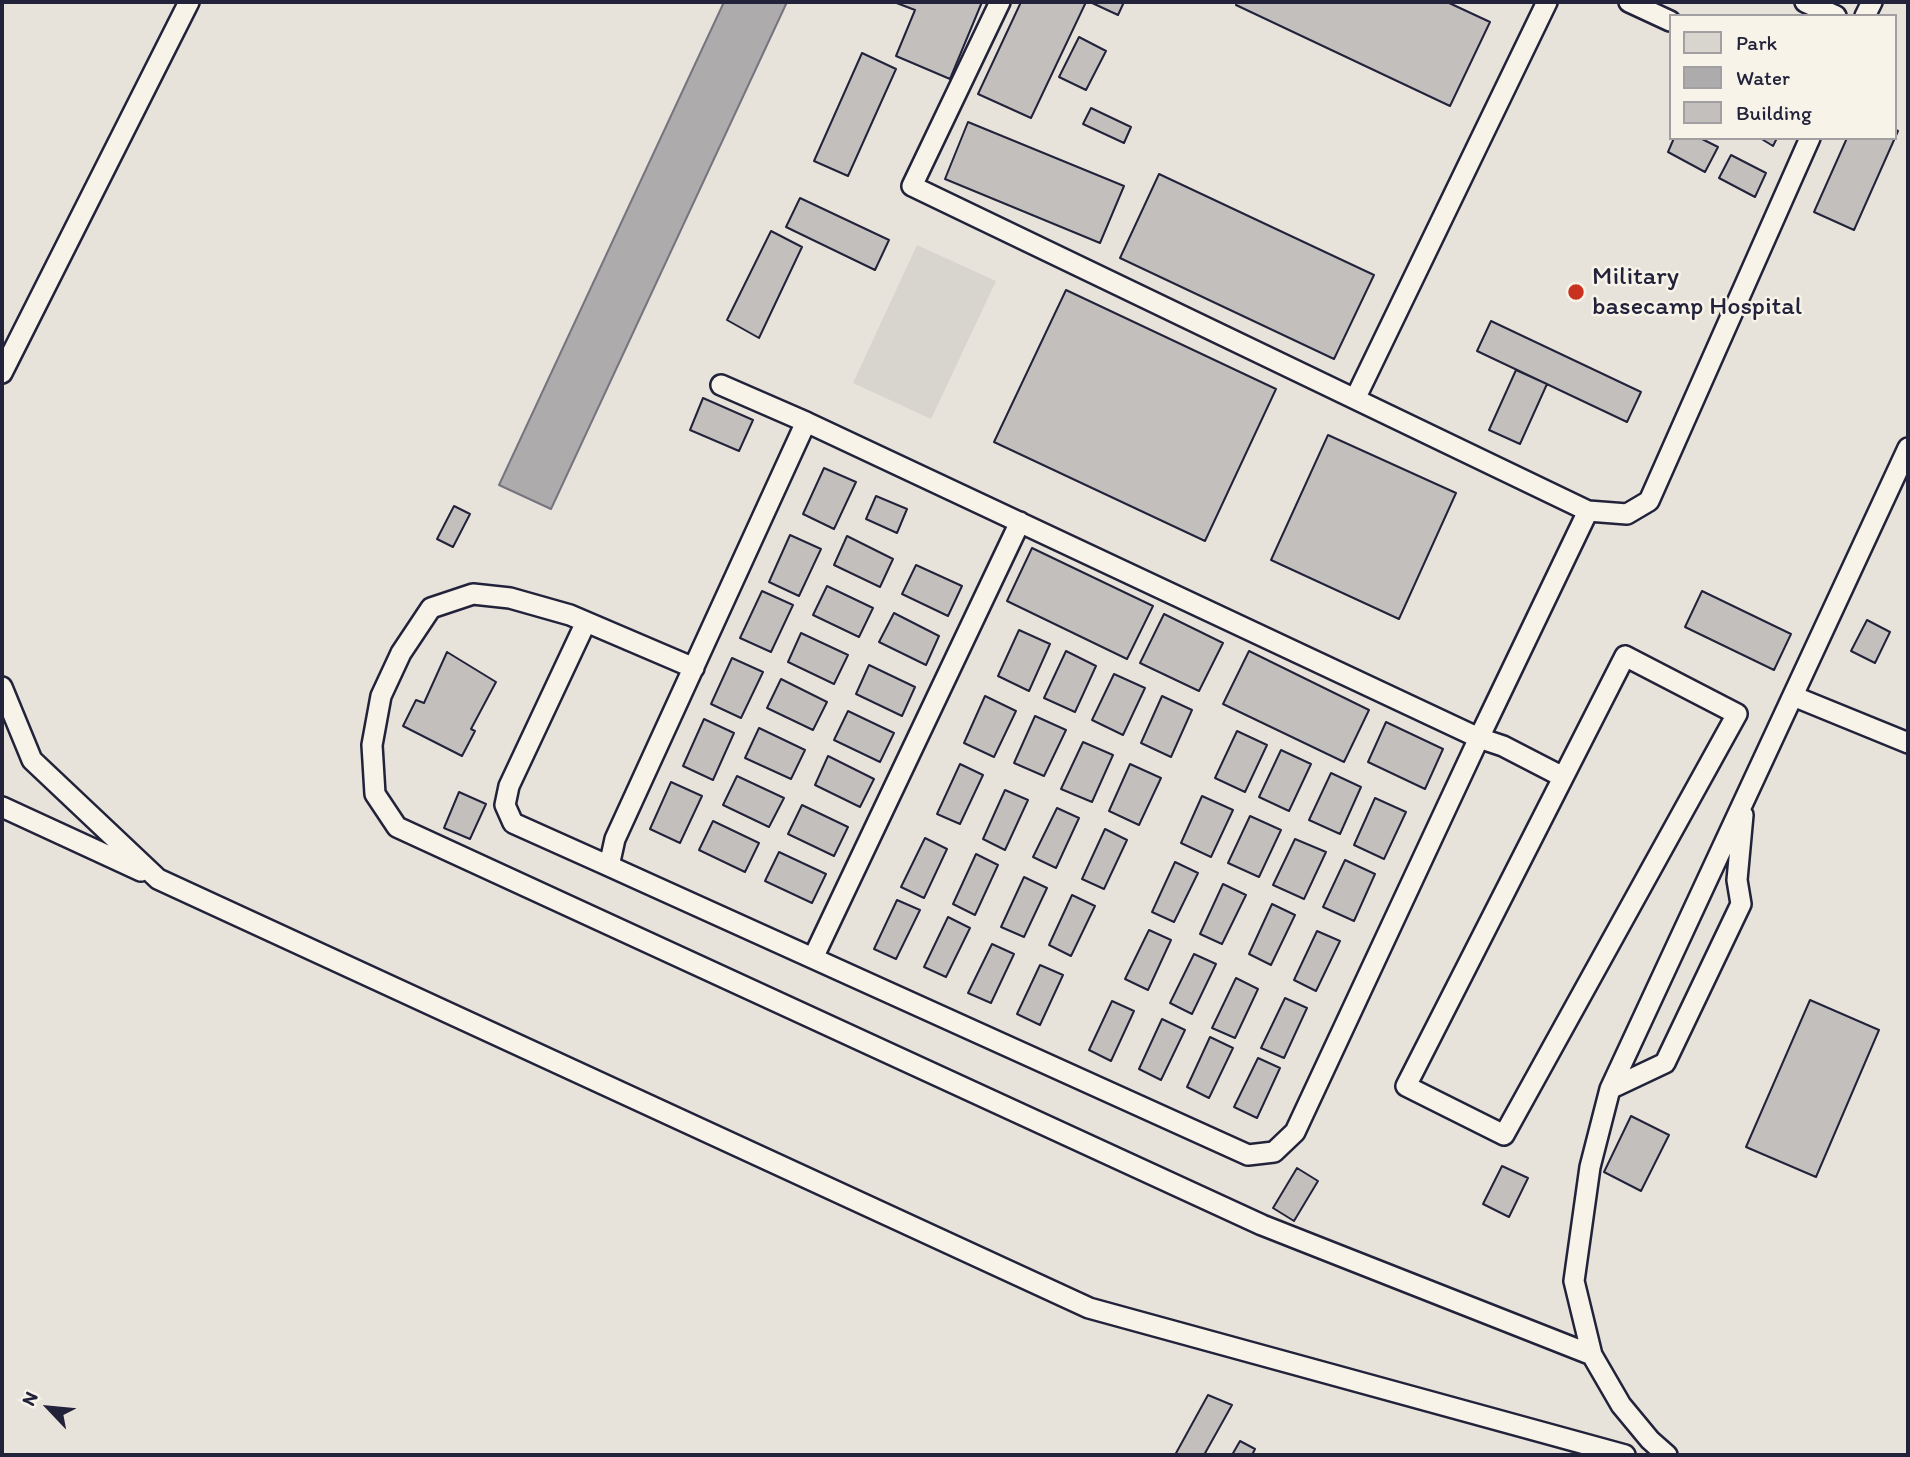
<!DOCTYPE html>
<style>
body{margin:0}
#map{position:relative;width:1910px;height:1457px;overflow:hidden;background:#f7f3e8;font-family:Itim,sans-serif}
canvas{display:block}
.frame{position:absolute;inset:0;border:4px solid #22223b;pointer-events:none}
.legend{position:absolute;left:1669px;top:14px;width:228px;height:126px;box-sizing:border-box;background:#f7f3e8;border:2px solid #a29fa3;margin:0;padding:9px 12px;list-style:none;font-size:21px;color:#22223b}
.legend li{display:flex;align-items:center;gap:14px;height:35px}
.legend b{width:35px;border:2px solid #a29fa3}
.north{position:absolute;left:14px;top:1373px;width:70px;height:70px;-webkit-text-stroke:5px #f7f3e8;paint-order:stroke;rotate:296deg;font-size:19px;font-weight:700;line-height:28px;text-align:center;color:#22223b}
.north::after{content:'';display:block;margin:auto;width:24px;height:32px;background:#22223b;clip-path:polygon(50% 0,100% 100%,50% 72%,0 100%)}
</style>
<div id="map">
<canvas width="1910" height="1457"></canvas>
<div class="frame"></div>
<ul class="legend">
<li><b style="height:19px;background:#d8d5cf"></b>Park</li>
<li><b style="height:19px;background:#aeabad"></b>Water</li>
<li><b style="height:19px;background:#c2bfbd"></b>Building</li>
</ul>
<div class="north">N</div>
</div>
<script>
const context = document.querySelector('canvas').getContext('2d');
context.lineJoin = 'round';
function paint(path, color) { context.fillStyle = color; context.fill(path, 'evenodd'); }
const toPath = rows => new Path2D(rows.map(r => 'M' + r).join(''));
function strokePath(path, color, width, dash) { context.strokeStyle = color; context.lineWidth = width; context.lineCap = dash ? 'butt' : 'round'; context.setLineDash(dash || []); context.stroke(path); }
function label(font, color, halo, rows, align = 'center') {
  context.font = font + ' Itim,sans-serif'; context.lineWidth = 5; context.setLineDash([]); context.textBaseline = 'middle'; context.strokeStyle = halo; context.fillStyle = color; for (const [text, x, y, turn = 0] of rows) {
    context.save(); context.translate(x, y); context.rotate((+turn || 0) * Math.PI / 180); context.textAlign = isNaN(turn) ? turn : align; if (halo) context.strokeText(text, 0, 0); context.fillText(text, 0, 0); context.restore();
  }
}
paint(toPath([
 [2,2,1908,2,1908,1455,2,1455],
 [1670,16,1894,16,1894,138,1670,138]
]), '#e7e3db');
paint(toPath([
 [917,245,996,281,931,419,853,383]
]), '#d8d5cf');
const water = toPath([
 [724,2,787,2,551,509,499,485,724,2]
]);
paint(water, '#aeabad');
strokePath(water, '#76747f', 2);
const building = toPath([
 [894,2,982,2,950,79,896,56,915,10,894,2],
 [1021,2,1086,2,1031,118,978,94,1021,2],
 [1090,2,1124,2,1118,15,1090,2],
 [1237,2,1447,2,1490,22,1450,106,1236,5,1237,2],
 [1079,37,1106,51,1086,90,1059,77,1079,37],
 [862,53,896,69,848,176,814,161,862,53],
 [1091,108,1131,127,1124,143,1083,124,1091,108],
 [968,122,1124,186,1100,243,945,179,968,122],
 [1894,129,1898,131,1854,230,1814,212,1847,138,1894,138,1894,129],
 [1674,138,1700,138,1718,147,1705,172,1668,152,1674,138],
 [1760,138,1777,138,1773,146,1760,138],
 [1731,155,1766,173,1755,197,1719,178,1731,155],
 [1159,174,1374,275,1334,359,1120,258,1159,174],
 [800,198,889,240,875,270,786,227,800,198],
 [771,231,802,247,759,338,727,320,771,231],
 [1066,290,1276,389,1205,541,994,442,1066,290],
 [1491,321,1641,392,1627,422,1477,351,1491,321],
 [1516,370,1547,384,1520,444,1489,430,1516,370],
 [703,398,753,420,739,451,690,430,703,398],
 [1328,435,1456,493,1399,619,1271,560,1328,435],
 [824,468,856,482,834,529,803,514,824,468],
 [876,496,907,509,897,533,866,519,876,496],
 [454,506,470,514,453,547,437,539,454,506],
 [790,535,821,549,799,596,769,582,790,535],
 [847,536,893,559,880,587,834,565,847,536],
 [1032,548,1153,606,1127,659,1007,601,1032,548],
 [916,565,962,586,948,616,902,594,916,565],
 [827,586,873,608,859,637,813,615,827,586],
 [762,591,793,605,771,652,740,638,762,591],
 [1702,591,1791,634,1774,670,1685,627,1702,591],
 [894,613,939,636,926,665,879,642,894,613],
 [1164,614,1223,643,1199,691,1140,663,1164,614],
 [1867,620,1890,632,1875,663,1851,651,1867,620],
 [1019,630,1050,644,1029,691,998,676,1019,630],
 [801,633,848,655,834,684,788,662,801,633],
 [1066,651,1096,666,1075,712,1044,698,1066,651],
 [1249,651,1369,710,1344,762,1223,704,1249,651],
 [447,652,496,682,471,729,475,731,462,756,403,726,416,700,424,703,447,652],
 [732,658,763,672,741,718,711,704,732,658],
 [869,665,915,687,902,716,856,694,869,665],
 [1114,674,1145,688,1123,735,1092,720,1114,674],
 [781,679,827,702,813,730,767,708,781,679],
 [985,696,1016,711,994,757,964,743,985,696],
 [1162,696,1192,710,1171,757,1141,743,1162,696],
 [848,711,894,733,880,762,834,740,848,711],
 [1035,716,1066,730,1044,776,1014,763,1035,716],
 [704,719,734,733,713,780,683,766,704,719],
 [1386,722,1443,749,1425,789,1368,762,1386,722],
 [759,728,805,750,791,779,745,758,759,728],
 [1237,731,1267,745,1245,792,1215,778,1237,731],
 [1083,742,1113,755,1092,802,1061,789,1083,742],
 [1281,750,1311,764,1289,811,1259,797,1281,750],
 [828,756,874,779,860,807,815,785,828,756],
 [960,764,983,775,960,824,937,814,960,764],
 [1130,764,1161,778,1139,825,1109,811,1130,764],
 [1331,773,1361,787,1340,834,1309,820,1331,773],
 [737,776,784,798,769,827,723,805,737,776],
 [671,782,702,796,680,843,650,829,671,782],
 [1005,790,1028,800,1005,850,983,839,1005,790],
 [459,792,486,804,470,839,444,828,459,792],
 [1202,796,1233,810,1211,857,1181,843,1202,796],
 [1375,798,1406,812,1384,859,1354,845,1375,798],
 [802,805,848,827,834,856,788,834,802,805],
 [1057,808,1079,818,1056,868,1033,857,1057,808],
 [1250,816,1281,830,1259,877,1228,863,1250,816],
 [713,821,759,843,745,872,699,850,713,821],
 [1105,829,1127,840,1104,889,1082,879,1105,829],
 [925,838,947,849,924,898,901,887,925,838],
 [1295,839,1326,852,1304,899,1273,885,1295,839],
 [779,852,826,874,812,903,765,881,779,852],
 [976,854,998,865,975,915,953,904,976,854],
 [1345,860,1375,874,1354,921,1323,907,1345,860],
 [1175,862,1198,873,1174,922,1152,912,1175,862],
 [1024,877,1047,888,1024,937,1001,927,1024,877],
 [1223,884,1246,895,1222,944,1200,934,1223,884],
 [1072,895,1095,906,1071,956,1049,945,1072,895],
 [897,900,920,910,896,959,874,949,897,900],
 [1272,904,1295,915,1271,965,1249,954,1272,904],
 [948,917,970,928,946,977,924,967,948,917],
 [1149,930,1171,940,1148,990,1125,979,1149,930],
 [1317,931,1340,941,1316,991,1294,980,1317,931],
 [992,944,1014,954,991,1003,968,993,992,944],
 [1194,954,1216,964,1192,1014,1170,1003,1194,954],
 [1040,965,1063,975,1040,1025,1017,1014,1040,965],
 [1236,978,1258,989,1235,1038,1212,1028,1236,978],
 [1285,998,1307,1008,1284,1058,1261,1048,1285,998],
 [1810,1000,1879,1030,1816,1177,1746,1147,1810,1000],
 [1112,1001,1134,1011,1111,1061,1089,1050,1112,1001],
 [1162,1019,1185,1030,1161,1080,1139,1069,1162,1019],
 [1210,1037,1233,1048,1209,1098,1187,1087,1210,1037],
 [1258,1058,1280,1068,1257,1118,1234,1107,1258,1058],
 [1631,1116,1669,1135,1641,1191,1604,1172,1631,1116],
 [1502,1166,1528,1178,1509,1217,1483,1204,1502,1166],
 [1297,1168,1318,1181,1294,1221,1273,1208,1297,1168],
 [1208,1395,1232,1405,1204,1455,1175,1455,1208,1395],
 [1240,1441,1255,1449,1252,1455,1232,1455,1240,1441]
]);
paint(building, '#c2bfbd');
strokePath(building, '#22223b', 2);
const lane = toPath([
 [1000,2,912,186,1588,511],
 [1629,2,1670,21],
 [1805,2,1836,16],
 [1865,16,1872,2],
 [2,373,189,2],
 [721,385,806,422,1479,738,1588,511,1627,514,1649,501,1810,138],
 [1355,399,1547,2],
 [806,422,615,839,609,866,1248,1155,1274,1152,1295,1132,1479,738,1503,746,1563,777],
 [586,622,509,786,505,805,513,823,609,866],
 [1625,656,1737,714,1504,1135,1406,1086,1625,656],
 [694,668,570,615,510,598,473,594,431,608,401,653,381,696,372,745,375,794,397,827,1262,1225,1592,1355],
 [2,687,32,760,158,879,1089,1308,1625,1455],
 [1793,696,1908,743],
 [2,807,141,871],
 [813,958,1020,522],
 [1610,1089,1665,1063,1741,904,1737,880,1743,815],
 [1667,1455,1650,1440,1621,1405,1592,1355,1574,1281,1590,1167,1610,1089,1908,448]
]);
strokePath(lane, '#22223b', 24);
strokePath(lane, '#f7f3e8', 19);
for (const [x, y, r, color] of [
 [1576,292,9,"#c8321e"]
]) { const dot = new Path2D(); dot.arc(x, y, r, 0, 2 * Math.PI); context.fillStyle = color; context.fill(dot); strokePath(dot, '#f7f3e8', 2.5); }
label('26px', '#22223b', '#f7f3e8', [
 ["Military",1592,277],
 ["basecamp Hospital",1592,307]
], 'left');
</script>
